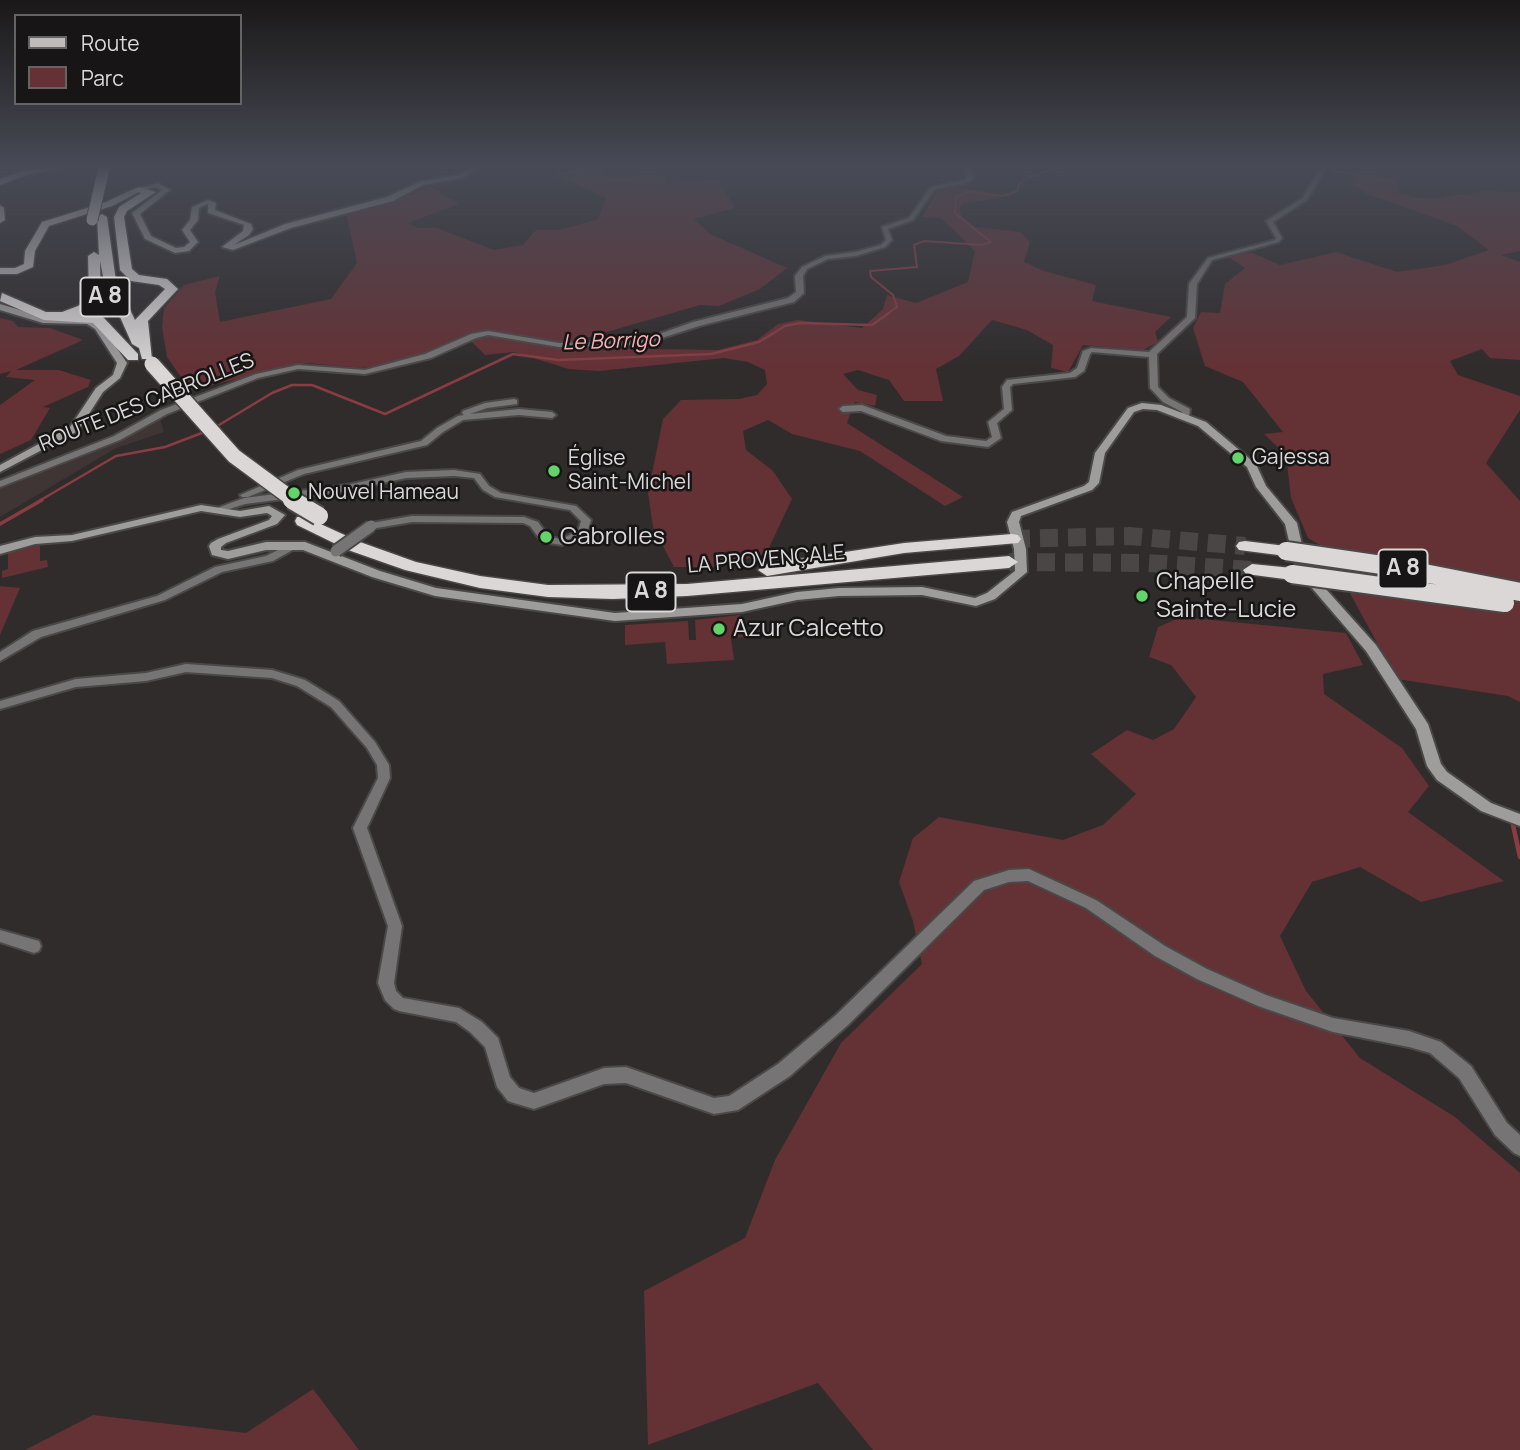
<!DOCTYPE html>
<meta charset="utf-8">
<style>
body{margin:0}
#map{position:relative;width:1520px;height:1450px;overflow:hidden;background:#302c2c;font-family:Manrope,sans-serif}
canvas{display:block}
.legend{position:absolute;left:14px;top:14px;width:228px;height:91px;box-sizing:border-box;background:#171515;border:2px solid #656363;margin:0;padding:9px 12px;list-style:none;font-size:21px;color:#dad8d8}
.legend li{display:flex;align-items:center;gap:14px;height:35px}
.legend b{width:35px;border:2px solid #656363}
</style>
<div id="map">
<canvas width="1520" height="1450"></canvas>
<ul class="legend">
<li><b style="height:9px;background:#bfbbbb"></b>Route</li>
<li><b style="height:19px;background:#643135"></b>Parc</li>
</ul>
</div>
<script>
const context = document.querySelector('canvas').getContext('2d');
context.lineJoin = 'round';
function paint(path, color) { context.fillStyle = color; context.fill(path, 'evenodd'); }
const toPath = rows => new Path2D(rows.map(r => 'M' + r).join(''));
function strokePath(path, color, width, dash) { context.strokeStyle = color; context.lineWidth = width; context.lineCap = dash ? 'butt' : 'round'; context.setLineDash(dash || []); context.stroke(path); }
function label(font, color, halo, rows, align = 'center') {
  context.font = font + ' Manrope,sans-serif'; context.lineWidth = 5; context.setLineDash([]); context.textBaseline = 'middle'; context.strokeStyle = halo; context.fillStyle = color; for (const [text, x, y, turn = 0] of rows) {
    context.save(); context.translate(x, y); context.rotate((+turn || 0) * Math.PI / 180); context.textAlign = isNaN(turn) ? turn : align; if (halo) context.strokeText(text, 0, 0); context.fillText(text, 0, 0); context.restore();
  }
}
paint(toPath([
 [160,419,164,432,116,448,0,517,0,486,119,439]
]), '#3f3535');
paint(toPath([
 [577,168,600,169,609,178,663,174,667,183,718,180,735,208,694,219,710,234,787,268,760,289,719,306,700,305,579,340,575,348,718,350,757,340,778,324,798,320,862,328,883,309,887,295,916,303,968,282,975,251,941,218,922,217,937,192,953,187,989,192,1000,198,963,204,959,208,962,218,975,227,1021,232,1030,242,1024,262,1044,271,1096,285,1092,301,1171,317,1155,332,1158,342,1143,350,1083,345,1068,372,1051,368,1053,345,1027,330,992,320,959,356,936,369,943,401,904,401,889,380,858,370,843,374,858,390,877,395,875,406,855,402,847,423,963,497,945,506,860,451,792,434,768,420,743,431,746,450,773,471,792,499,766,554,712,567,674,567,653,527,648,493,663,419,681,400,739,399,757,395,767,384,765,370,748,362,724,358,599,371,569,369,514,352,485,355,467,337,417,358,362,368,307,363,190,390,167,357,162,327,164,308,184,285,220,276,215,292,220,322,331,299,357,263,346,213,390,203,430,186,459,204,408,223,418,228,437,228,494,250,523,245,536,230,560,230,598,219,606,198,555,175],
 [1332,169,1395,180,1399,194,1419,198,1440,198,1484,191,1520,192,1520,251,1501,255,1520,262,1520,360,1490,358,1482,349,1450,361,1458,375,1520,396,1520,410,1486,463,1520,501,1520,702,1508,696,1397,679,1325,548,1308,538,1291,498,1286,455,1264,434,1283,432,1243,382,1205,366,1193,328,1201,312,1220,313,1225,284,1245,268,1230,258,1233,254,1253,253,1280,265,1336,252,1397,272,1445,265,1489,250,1457,226,1368,194,1351,184,1356,177,1331,171],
 [0,318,13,321,18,327,50,328,83,340,16,370,59,370,91,380,88,387,43,407,50,408,31,440,0,454,0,405,35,380,6,377,11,371,0,374],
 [40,545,40,561,47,560,48,567,2,578,2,571,8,569,8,553],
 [0,586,20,588,0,635],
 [740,615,743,637,731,638,734,660,667,664,665,642,625,645,625,625,688,621,689,640,696,640,695,620],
 [1181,617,1346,633,1363,665,1323,674,1324,694,1402,748,1429,786,1408,812,1504,881,1421,902,1360,867,1312,882,1280,936,1306,991,1360,1058,1455,1117,1520,1173,1520,1450,873,1450,818,1383,648,1445,644,1291,745,1238,775,1160,841,1043,922,964,913,921,899,882,913,838,939,817,1063,840,1103,825,1136,794,1091,754,1127,730,1153,740,1174,729,1196,697,1171,665,1149,657,1158,627],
 [313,1389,359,1450,25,1450,93,1415,246,1433]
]), '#643135');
strokePath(toPath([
 [887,314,897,307,893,295,871,277,870,271,917,267,914,245,924,241,981,245,991,242,955,213,956,197,968,192,1004,196,1017,191,1019,184,1027,178,1056,168]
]), '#8a3c43', 2);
strokePath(toPath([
 [214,428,272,393,292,385,312,385,385,414,513,354,558,360,711,354,759,342,785,326,800,323,872,325,889,313],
 [39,501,116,456,165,447,207,431]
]), '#8a3c43', 2.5);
strokePath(toPath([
 [0,524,42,500]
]), '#8a3c43', 3.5);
strokePath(toPath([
 [1513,825,1520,857]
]), '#8a3c43', 4.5);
strokePath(toPath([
 [1012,539,1129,536,1245,546],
 [1009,562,1147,563,1252,570]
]), '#4a4646', 18, [18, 10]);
const street = toPath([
 [964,168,970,168,973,176,970,182,935,189,913,220,888,229,892,240,885,247,856,256,828,259,807,269,803,276,804,293,794,302,699,326,640,345,559,347,488,335,476,338,431,358,365,374,298,369,258,378,167,414,120,440,0,487,0,481,114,436,161,410,256,374,298,365,365,370,425,354,471,334,488,331,559,343,639,341,693,322,788,298,796,292,795,276,802,267,825,256,855,252,881,245,886,240,882,227,909,218,931,187,966,180,967,176,964,168],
 [1320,168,1326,168,1307,200,1273,222,1282,238,1279,242,1212,260,1197,284,1195,318,1157,354,1158,387,1169,398,1190,409,1189,418,1183,418,1182,412,1163,402,1150,388,1149,357,1092,352,1090,354,1084,371,1075,377,1013,384,1010,387,1012,410,997,423,1001,438,988,447,941,441,861,411,843,412,839,409,843,406,862,405,946,436,986,441,992,437,988,422,1004,409,1002,387,1007,380,1070,373,1077,368,1083,351,1091,348,1149,352,1187,317,1189,284,1208,258,1275,240,1276,238,1266,221,1303,198,1320,168],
 [514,399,517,400,517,404,487,408,470,414,519,409,552,412,556,415,552,418,519,415,463,420,443,432,427,445,304,474,248,497,242,497,240,495,298,470,421,441,437,428,458,416,464,415,462,413,463,411,485,403,514,399],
 [454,470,480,474,489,486,501,493,576,506,591,520,587,533,562,545,542,542,530,526,523,523,412,522,371,529,366,526,371,523,412,516,524,517,538,522,549,537,561,539,578,531,581,521,570,510,495,497,483,490,474,478,454,476,406,478,347,491,245,504,217,513,212,510,244,498,347,485,406,472,454,470],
 [294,542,298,543,298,547,273,561,222,572,165,600,41,637,0,661,0,652,33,631,157,596,215,567,266,556,294,542],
 [186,664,272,670,305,680,339,701,375,742,389,765,390,778,367,828,402,926,394,983,396,991,403,998,459,1008,482,1022,498,1038,510,1077,519,1088,534,1093,604,1068,626,1067,714,1098,729,1096,778,1064,836,1015,974,881,1009,870,1029,869,1096,900,1165,946,1207,969,1266,995,1333,1018,1409,1031,1441,1042,1471,1066,1507,1123,1520,1135,1520,1156,1514,1153,1495,1135,1459,1078,1430,1053,1409,1047,1333,1032,1258,1006,1197,979,1155,956,1086,908,1028,881,1009,882,984,890,848,1025,790,1076,738,1110,714,1114,626,1083,604,1084,534,1109,514,1103,508,1101,497,1087,485,1047,470,1032,456,1022,399,1011,394,1009,385,1000,378,983,388,926,353,828,378,778,377,765,367,748,331,707,297,686,272,678,186,672,146,681,76,687,0,709,0,701,76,679,146,673,186,664],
 [0,930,39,941,41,946,39,951,34,953,0,942,0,930]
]);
const secondary = toPath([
 [471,168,479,168,462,178,423,185,393,201,291,228,233,250,222,247,243,231,244,225,208,213,208,204,199,208,198,220,190,230,198,242,189,251,175,253,145,239,132,213,162,190,155,187,139,192,137,189,158,183,170,190,140,214,151,236,176,248,184,247,190,242,182,230,190,220,192,207,208,200,216,203,215,210,251,224,253,229,249,235,234,245,285,224,387,197,419,182,458,175,471,168],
 [0,304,44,317,92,319,101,325,127,363,120,378,103,392,78,431,0,472,0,465,70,427,96,388,113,375,117,363,95,329,87,324,43,323,0,310,0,304],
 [1142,403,1161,405,1206,422,1256,464,1266,486,1297,523,1304,554,1316,578,1376,645,1428,724,1441,764,1447,772,1491,803,1520,814,1520,826,1481,811,1437,780,1427,766,1416,729,1366,651,1305,580,1292,554,1285,524,1256,487,1247,467,1198,426,1157,410,1143,409,1134,412,1105,453,1099,483,1092,490,1021,516,1019,522,1026,549,1027,572,995,599,976,606,922,595,839,596,797,600,742,612,615,621,435,596,372,577,303,550,266,550,228,559,212,555,209,546,211,543,218,539,269,520,272,516,267,513,240,517,201,511,72,541,35,544,0,554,0,546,35,537,72,535,201,505,240,511,269,506,285,515,277,524,226,543,221,547,221,550,228,551,266,542,305,542,380,571,436,588,615,613,742,604,797,592,839,588,922,587,975,598,987,593,1015,571,1014,549,1007,522,1012,512,1084,486,1089,482,1095,453,1128,408,1142,403]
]);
const primary = toPath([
 [63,168,29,174,0,185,0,179,25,170,63,168],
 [136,188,143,190,112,206,49,226,35,251,33,267,17,274,0,274,0,268,15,268,24,264,25,251,42,222,106,202,136,188],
 [0,205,4,208,5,220,0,223,0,205]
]);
const highway = toPath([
 [139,187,156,192,127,211,124,217,132,269,139,275,167,279,178,289,148,321,152,359,142,359,139,348,132,344,104,281,100,261,101,299,84,313,103,317,138,354,138,360,128,360,93,323,44,320,0,301,2,293,46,312,62,312,78,306,89,298,88,256,94,252,99,255,97,217,102,214,107,217,116,281,135,320,165,289,159,285,131,281,120,270,114,217,119,207,141,193,134,190,139,187],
 [303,516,360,542,416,562,480,576,548,585,687,584,1009,556,1018,562,1009,568,687,596,613,599,548,597,480,588,405,570,348,550,297,525,295,521,297,517,303,516],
 [1012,534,1018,535,1021,539,1018,543,904,553,767,576,758,570,767,564,904,543,1012,534],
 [1245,541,1286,546,1295,551,1286,556,1239,550,1236,546,1239,542,1245,541],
 [1252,564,1292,568,1301,574,1292,580,1246,574,1243,570,1252,564]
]);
strokePath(street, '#4b4848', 4);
strokePath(secondary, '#4b4848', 4);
strokePath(primary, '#4b4848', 3);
strokePath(highway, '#4b4848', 3);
paint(street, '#767474');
paint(secondary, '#9f9c9c');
paint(primary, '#bfbbbb');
paint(highway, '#dbd7d7');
const streetBridge = toPath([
 [336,551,371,526]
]);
const highwayBridgeFar2 = toPath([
 [92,220,104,168]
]);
const highwayBridgeFar1 = toPath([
 [152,364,234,456,295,501]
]);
const highwayBridge = toPath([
 [292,500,319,516],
 [1286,551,1389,566,1520,592],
 [1292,574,1505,603]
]);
strokePath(streetBridge, '#4b4848', 15, []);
strokePath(highwayBridgeFar2, '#4b4848', 13, []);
strokePath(highwayBridgeFar1, '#4b4848', 18, []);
strokePath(highwayBridge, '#4b4848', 22, []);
strokePath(streetBridge, '#767474', 11);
strokePath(highwayBridgeFar2, '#dbd7d7', 11);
strokePath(highwayBridgeFar1, '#dbd7d7', 15);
strokePath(highwayBridge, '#dbd7d7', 18);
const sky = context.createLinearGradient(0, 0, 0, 371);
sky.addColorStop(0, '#1a1818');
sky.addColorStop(0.45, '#484b56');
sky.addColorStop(1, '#484b5600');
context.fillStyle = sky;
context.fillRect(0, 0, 1520, 371);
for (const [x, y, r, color] of [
 [1238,458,7,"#63d469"],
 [554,471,7,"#63d469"],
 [294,493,7,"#63d469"],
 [546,537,7,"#63d469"],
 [1142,596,7,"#63d469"],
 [719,629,7,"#63d469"]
]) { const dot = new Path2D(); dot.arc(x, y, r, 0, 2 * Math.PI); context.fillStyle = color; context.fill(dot); strokePath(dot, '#171515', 2.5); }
label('italic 21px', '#f7b1b4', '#171515', [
 ["Le Borrigo",611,342,-2]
]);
label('21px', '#dad8d8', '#171515', [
 ["ROUTE DES CABROLLES",147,403,-22],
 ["LA PROVENÇALE",766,560,-5]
]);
label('21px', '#dad8d8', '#171515', [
 ["Gajessa",1252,458],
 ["Église",568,459],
 ["Saint-Michel",568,483],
 ["Nouvel Hameau",308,493]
], 'left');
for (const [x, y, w] of [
 [105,297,49],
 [1403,569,49],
 [651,592,49]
]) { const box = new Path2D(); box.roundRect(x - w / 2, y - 19.5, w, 39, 5); context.fillStyle = '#171515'; context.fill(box); strokePath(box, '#dad8d8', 2); }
label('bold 23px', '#dad8d8', null, [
 ["A 8",105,297],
 ["A 8",1403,569],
 ["A 8",651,592]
]);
label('24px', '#dad8d8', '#171515', [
 ["Cabrolles",560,537],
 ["Chapelle",1156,582],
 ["Sainte-Lucie",1156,610],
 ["Azur Calcetto",733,629]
], 'left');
</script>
